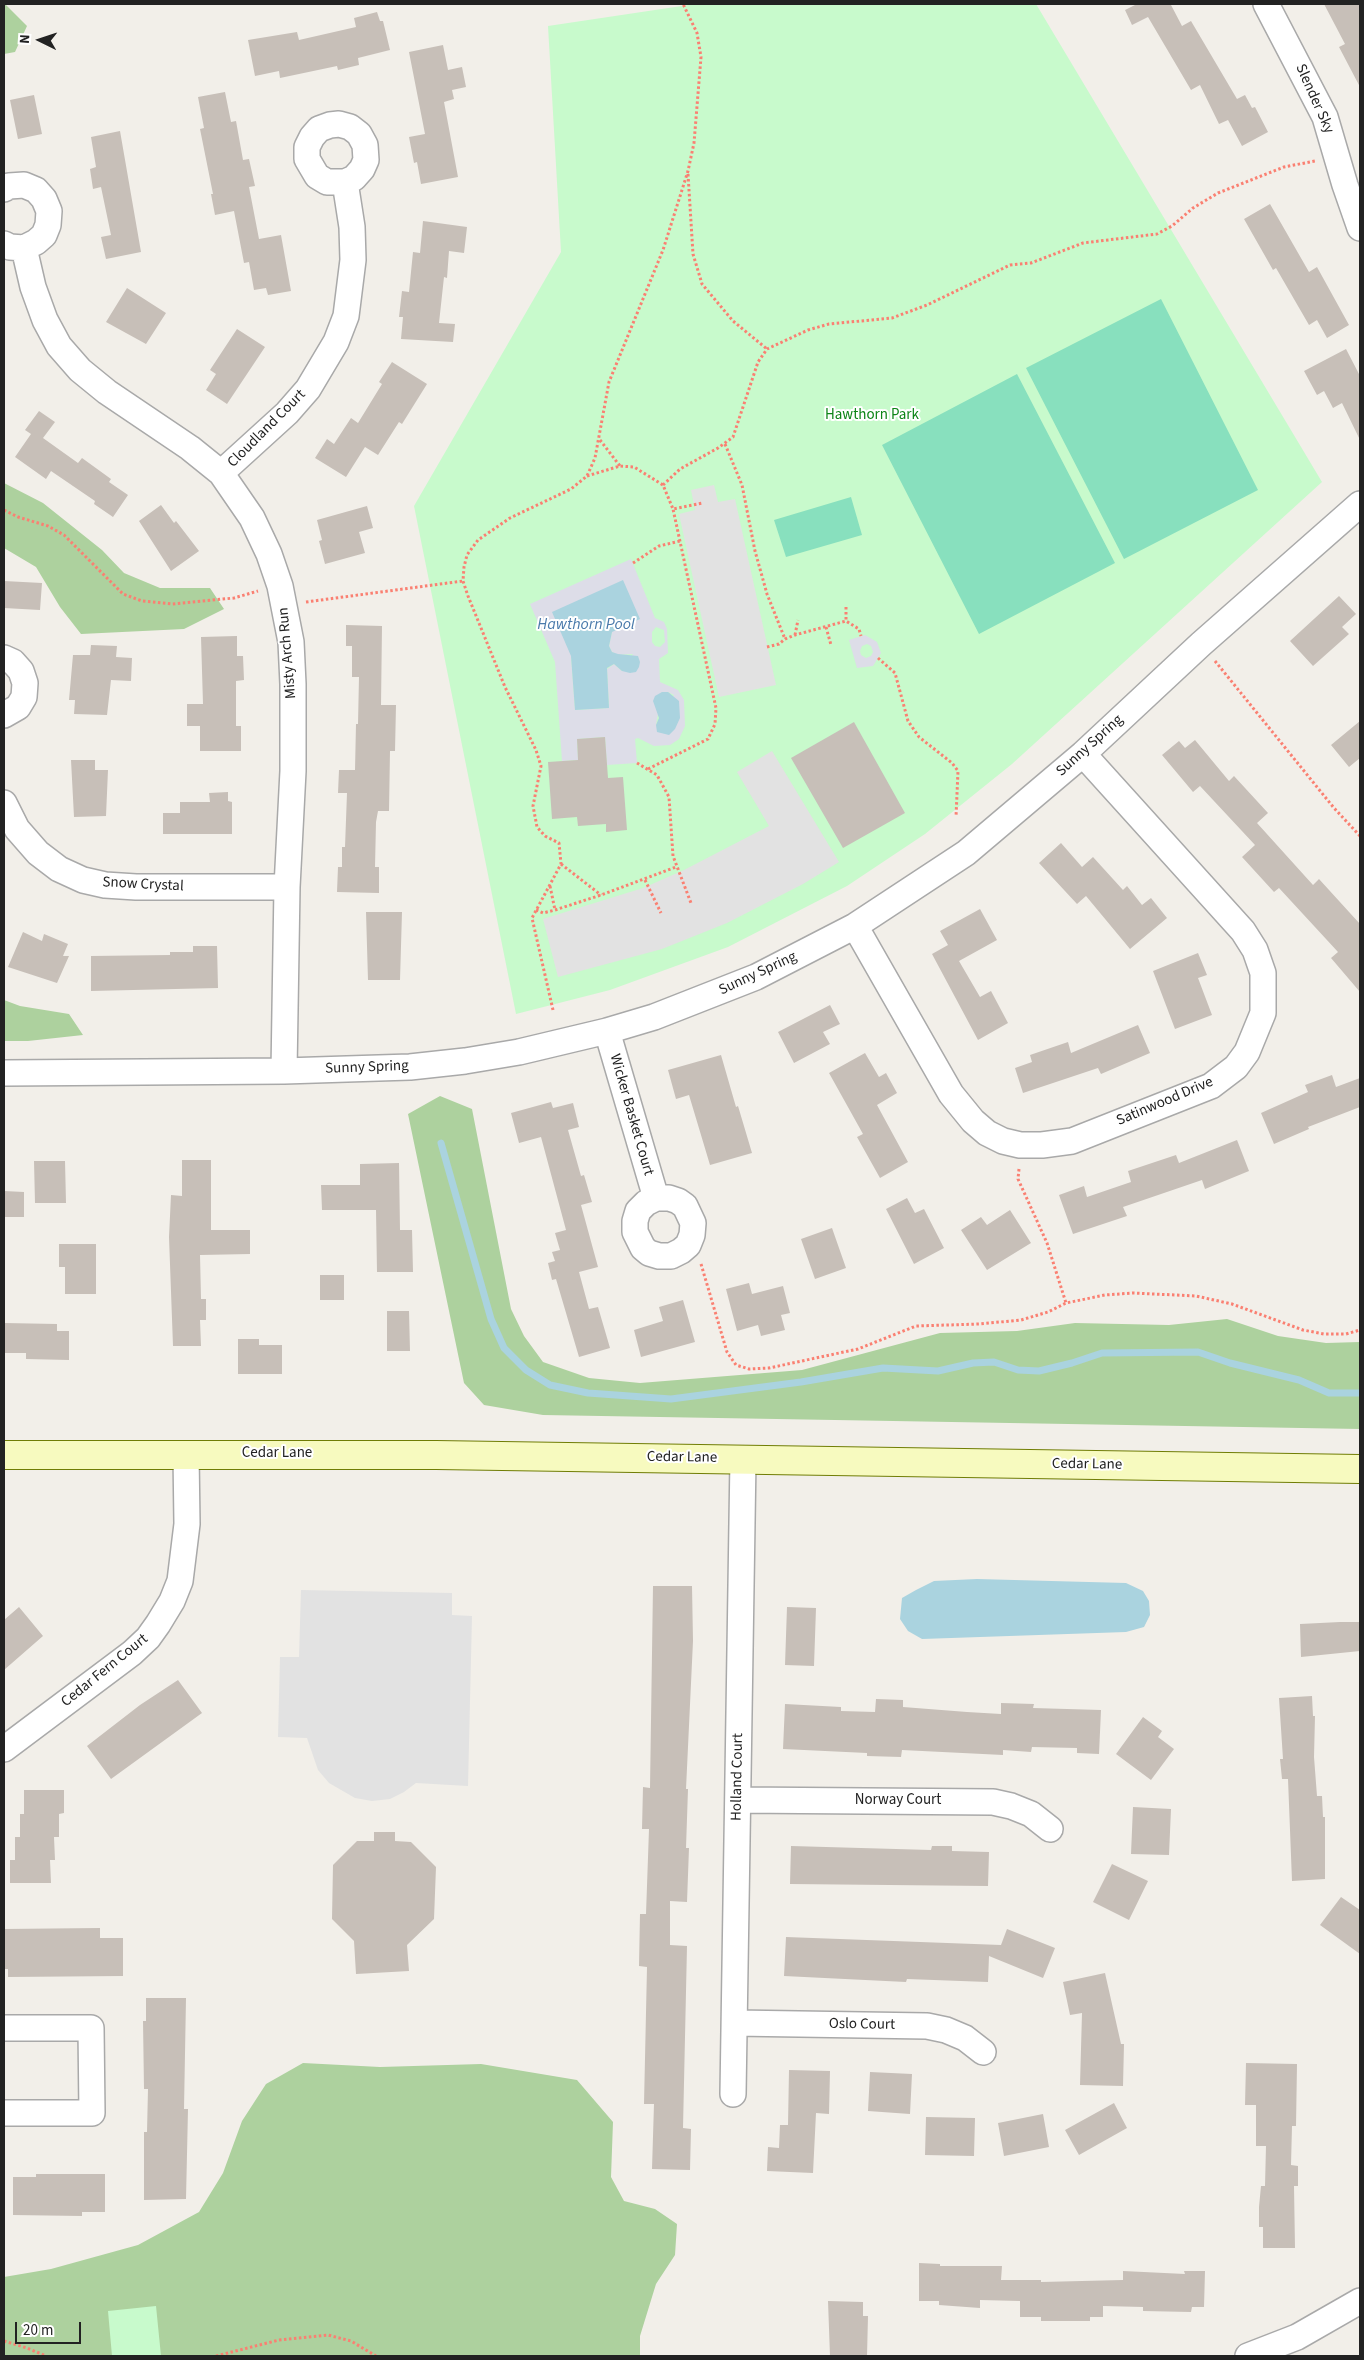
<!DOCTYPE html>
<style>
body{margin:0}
#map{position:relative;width:1364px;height:2360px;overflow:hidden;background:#f2efe9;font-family:"Source Sans 3",sans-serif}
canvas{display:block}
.frame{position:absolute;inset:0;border:5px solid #222;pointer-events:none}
.north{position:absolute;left:15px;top:15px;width:50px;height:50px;-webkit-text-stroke:4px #fff;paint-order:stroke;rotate:274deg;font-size:14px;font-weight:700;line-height:20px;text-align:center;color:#222}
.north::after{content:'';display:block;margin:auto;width:18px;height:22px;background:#222;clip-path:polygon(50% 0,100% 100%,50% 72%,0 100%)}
.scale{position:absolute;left:15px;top:2322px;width:66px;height:22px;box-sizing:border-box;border:2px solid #222;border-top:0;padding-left:6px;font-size:15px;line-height:18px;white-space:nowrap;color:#222;-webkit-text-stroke:4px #fff;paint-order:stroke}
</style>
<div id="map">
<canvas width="1364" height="2360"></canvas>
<div class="frame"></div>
<div class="north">N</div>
<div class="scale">20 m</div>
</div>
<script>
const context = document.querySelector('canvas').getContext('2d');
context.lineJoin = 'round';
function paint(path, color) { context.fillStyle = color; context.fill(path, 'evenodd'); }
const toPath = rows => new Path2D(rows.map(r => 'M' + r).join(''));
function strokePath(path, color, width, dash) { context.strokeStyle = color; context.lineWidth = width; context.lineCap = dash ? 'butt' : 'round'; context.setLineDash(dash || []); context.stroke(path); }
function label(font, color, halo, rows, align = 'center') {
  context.font = font + ' "Source Sans 3",sans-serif'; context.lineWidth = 4; context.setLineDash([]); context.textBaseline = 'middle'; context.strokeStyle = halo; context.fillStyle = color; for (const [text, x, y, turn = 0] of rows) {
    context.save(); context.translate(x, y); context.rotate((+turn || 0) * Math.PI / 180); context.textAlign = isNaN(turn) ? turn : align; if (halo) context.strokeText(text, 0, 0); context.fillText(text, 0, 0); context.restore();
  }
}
paint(toPath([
 [5,4,27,26,15,52,4,54],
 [4,483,43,503,102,550,124,573,160,588,210,588,224,609,184,629,81,634,60,607,36,567,4,548],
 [4,1000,20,1006,69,1014,83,1035,28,1041,4,1041],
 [440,1096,472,1109,511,1309,524,1336,543,1362,589,1378,640,1383,802,1370,940,1333,1017,1331,1075,1323,1169,1325,1227,1319,1278,1336,1326,1343,1360,1342,1360,1429,543,1415,484,1405,464,1383,408,1114],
 [303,2063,380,2067,481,2064,577,2080,613,2122,611,2177,624,2201,655,2209,677,2224,675,2255,656,2284,640,2336,640,2356,4,2356,4,2277,51,2269,138,2245,199,2212,223,2173,242,2121,266,2084]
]), '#add19e');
paint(toPath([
 [695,4,1036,4,1322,482,1012,764,925,834,847,886,728,947,610,990,516,1014,414,506,561,252,548,26],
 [156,2306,161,2356,112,2356,108,2311]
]), '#c8facc');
paint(toPath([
 [1161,299,1258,490,1124,559,1026,368],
 [1017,374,1115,563,979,634,882,445],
 [851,497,862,535,786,557,774,520]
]), '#88e0be');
paint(toPath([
 [714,485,718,502,735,499,776,685,719,697,679,514,695,510,691,490],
 [772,751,839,862,803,884,727,923,662,949,558,977,543,919,643,888,684,870,769,826,737,772],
 [301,1590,452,1593,452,1615,472,1616,468,1786,416,1783,404,1792,390,1799,372,1801,355,1798,329,1783,318,1770,307,1738,278,1737,280,1657,299,1657]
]), '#e2e2e2');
paint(toPath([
 [631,559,655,618,664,622,667,629,668,653,659,659,660,682,678,690,684,700,685,726,679,739,670,745,654,746,638,738,635,739,637,763,607,765,605,737,577,739,578,760,562,761,555,662,530,604],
 [623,580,609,646,612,652,618,655,633,654,622,671,614,664,607,669,609,708,575,710,571,656],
 [656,627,664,630,665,642,660,647,655,646,652,642,652,632],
 [662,692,668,692,674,695,656,725],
 [865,635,877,642,881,653,873,666,857,668,849,640],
 [867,644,871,646,873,652,871,656,866,658,861,655,860,651,862,646]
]), '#dddde8');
paint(toPath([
 [623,580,640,619,612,632,609,646,612,652,618,654,638,656,640,662,639,667,636,672,630,673,622,671,614,664,607,668,609,708,575,710,571,656,552,612],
 [662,692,668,692,679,701,680,718,675,729,669,735,657,732,656,725,659,718,653,701,655,696],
 [977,1579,1126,1583,1143,1591,1149,1601,1150,1615,1144,1627,1126,1632,922,1639,908,1631,900,1619,902,1598,916,1590,934,1581]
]), '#aad3df');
strokePath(toPath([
 [441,1143,491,1319,504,1348,526,1370,550,1385,588,1393,671,1399,801,1382,883,1368,938,1371,973,1363,994,1362,1018,1370,1039,1371,1072,1363,1102,1353,1198,1352,1230,1363,1299,1380,1329,1393,1360,1393]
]), '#aad3df', 7);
paint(toPath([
 [1137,4,1174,4,1171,5,1182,26,1191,21,1237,99,1245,95,1252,108,1255,107,1268,132,1242,146,1228,120,1219,124,1200,85,1191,90,1148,17,1132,25,1125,10],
 [1324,4,1360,4,1360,87,1339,47,1345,44],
 [377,12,380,21,383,21,390,50,358,58,359,65,338,70,337,66,280,78,279,71,255,76,248,40,297,32,299,40,356,27,354,18],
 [443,45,448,70,462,67,466,87,452,90,454,99,444,102,458,177,421,184,417,162,414,163,409,137,425,134,409,52],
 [225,92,231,122,236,121,243,160,249,159,255,186,249,187,259,239,281,235,291,291,268,295,266,288,254,290,249,262,244,263,234,211,215,215,211,194,213,194,200,129,204,128,198,97],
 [34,95,42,134,18,139,10,100],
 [120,131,141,252,106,259,101,237,111,235,101,187,93,189,90,169,96,167,91,137],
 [1270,204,1309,272,1317,267,1349,325,1327,338,1317,320,1309,325,1276,268,1273,270,1244,219],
 [423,221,467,227,464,253,449,251,447,278,444,277,439,323,455,324,453,342,401,339,403,317,399,317,402,291,409,292,413,252,420,253],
 [127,288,166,313,146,344,106,322],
 [237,329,265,347,227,404,206,390,216,374,210,370],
 [1346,349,1360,376,1360,440,1342,403,1333,408,1324,391,1317,395,1304,371],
 [392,362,427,384,402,424,399,422,378,455,365,447,346,477,315,458,327,439,334,444,351,418,358,423,382,384,379,382],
 [39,411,55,422,43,438,78,463,82,458,111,479,109,482,128,495,113,517,94,504,95,501,51,471,46,479,15,457,31,434,25,430],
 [161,505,174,523,176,521,199,551,171,571,139,521],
 [367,506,373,528,359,532,365,553,325,564,319,541,322,540,317,520],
 [4,581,42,583,40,610,4,608],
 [1339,596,1356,614,1342,627,1349,634,1313,666,1290,641],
 [346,625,382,626,381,705,396,705,395,751,390,751,389,811,378,811,376,822,375,867,379,867,379,893,337,892,338,867,342,867,342,847,345,847,347,793,338,793,339,770,355,770,356,724,358,724,359,677,352,677,352,646,346,646],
 [237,636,237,656,243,656,244,680,236,681,236,726,241,726,241,751,200,751,200,726,187,726,187,704,203,704,201,637],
 [91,645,117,646,116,657,132,658,131,681,111,680,107,715,74,714,75,700,69,700,73,655,90,655],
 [1360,721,1360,758,1349,767,1331,745],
 [854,722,905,813,843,848,791,758],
 [605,737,608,778,623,777,627,830,606,832,606,824,578,826,577,817,552,819,548,762,578,760,577,739],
 [1195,740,1229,781,1234,776,1268,813,1257,823,1313,885,1319,879,1360,924,1360,992,1331,958,1338,952,1279,888,1274,892,1242,857,1255,845,1200,786,1193,792,1162,755,1179,741,1185,748],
 [71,760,95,760,95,770,108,770,106,816,74,817],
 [228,792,228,801,232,802,232,834,163,834,163,813,180,813,180,802,210,802,209,793],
 [1061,843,1082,867,1093,857,1123,890,1127,886,1142,905,1151,898,1167,918,1130,949,1086,896,1077,904,1039,863],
 [980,909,997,940,959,961,980,997,991,991,1008,1023,978,1040,932,954,948,945,940,931],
 [366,912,402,912,400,980,368,980],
 [23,932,42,941,44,934,68,944,63,956,69,956,57,983,8,967],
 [193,946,217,946,218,988,91,991,91,956,170,955,170,952,193,952],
 [1198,953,1207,975,1198,978,1212,1015,1175,1029,1153,971],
 [830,1005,840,1024,823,1032,830,1044,794,1063,778,1032],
 [1138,1025,1150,1053,1101,1074,1098,1068,1023,1093,1015,1068,1032,1062,1030,1055,1068,1042,1071,1053],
 [865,1053,879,1077,886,1073,897,1093,877,1105,908,1162,880,1178,857,1137,863,1134,829,1073],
 [721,1055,736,1107,738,1106,752,1153,710,1165,689,1095,676,1099,668,1070],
 [1332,1075,1336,1087,1360,1078,1360,1107,1308,1127,1309,1129,1274,1144,1261,1113,1308,1092,1305,1085],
 [551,1102,553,1108,573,1103,579,1127,568,1130,581,1176,584,1175,592,1202,581,1205,598,1267,579,1272,589,1309,598,1307,610,1348,579,1357,556,1279,552,1280,548,1263,555,1261,552,1252,560,1250,555,1233,566,1230,541,1137,519,1143,511,1113],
 [1237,1140,1249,1171,1205,1189,1202,1180,1123,1207,1127,1216,1073,1234,1059,1195,1084,1186,1087,1197,1131,1182,1128,1171,1176,1155,1179,1163],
 [182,1160,211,1160,211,1230,250,1230,250,1254,200,1255,201,1299,206,1299,206,1320,200,1320,201,1346,173,1346,169,1237,171,1195,182,1196],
 [34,1161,65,1161,66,1203,35,1203],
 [399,1163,400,1230,412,1230,413,1272,377,1272,376,1210,322,1210,321,1185,360,1185,360,1164],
 [4,1191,24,1192,24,1217,4,1217],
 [907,1198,915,1213,924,1209,944,1248,914,1264,886,1209],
 [1010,1210,1031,1243,987,1270,961,1230,981,1217,987,1225],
 [832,1228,846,1268,815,1279,801,1239],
 [59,1244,96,1244,96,1294,65,1294,65,1267,59,1267],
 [320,1275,344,1275,344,1300,320,1300],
 [749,1283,752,1294,783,1286,790,1313,781,1315,785,1330,761,1336,758,1325,737,1331,726,1289],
 [683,1300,695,1342,641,1357,634,1330,663,1321,659,1307],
 [387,1311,409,1311,410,1351,387,1351],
 [4,1323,57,1324,57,1331,69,1331,69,1360,26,1359,26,1353,4,1353],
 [238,1339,259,1339,259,1345,282,1345,282,1374,238,1374],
 [653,1586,692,1586,693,1641,686,1789,688,1789,686,1848,689,1848,687,1902,670,1901,670,1945,687,1946,683,2128,691,2129,690,2170,652,2169,654,2104,644,2104,647,1967,639,1966,640,1914,646,1914,649,1829,642,1829,643,1787,650,1788],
 [19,1607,43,1636,4,1670,4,1620],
 [787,1607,816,1608,814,1666,785,1665],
 [1340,1622,1360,1622,1360,1651,1301,1657,1300,1624],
 [178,1680,202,1713,111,1779,87,1746,140,1705],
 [1312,1696,1313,1716,1315,1716,1314,1757,1317,1796,1322,1796,1323,1817,1325,1817,1325,1879,1292,1881,1288,1779,1282,1779,1280,1759,1283,1759,1279,1698],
 [876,1699,903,1700,903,1707,967,1712,1001,1714,1001,1703,1034,1704,1033,1708,1101,1710,1099,1754,1077,1753,1077,1748,1032,1747,1031,1752,1003,1750,1003,1755,902,1750,901,1757,867,1756,867,1753,783,1749,785,1704,841,1707,841,1711,875,1712],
 [1143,1717,1162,1731,1158,1737,1174,1749,1151,1780,1116,1754],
 [24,1790,64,1790,64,1813,59,1814,59,1837,54,1837,55,1860,50,1860,51,1883,10,1883,10,1860,15,1860,15,1837,20,1837,20,1814,24,1814],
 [1133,1807,1171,1809,1169,1855,1131,1854],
 [374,1832,395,1832,395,1841,411,1842,436,1867,434,1919,407,1945,409,1971,356,1974,354,1941,332,1919,333,1865,357,1841,374,1841],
 [791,1846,931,1850,932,1846,952,1846,952,1851,989,1852,988,1886,790,1884],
 [1112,1864,1148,1881,1129,1920,1093,1902],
 [1341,1897,1360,1910,1360,1954,1320,1925],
 [100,1928,100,1938,123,1938,123,1976,8,1977,8,1969,4,1969,4,1929],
 [1007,1929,1055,1948,1043,1978,989,1956,988,1982,907,1979,906,1982,784,1976,786,1937,1001,1945],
 [1105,1973,1121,2044,1124,2044,1123,2086,1080,2085,1082,2013,1070,2015,1063,1982],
 [146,1998,186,1998,184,2109,188,2109,186,2199,144,2200,144,2132,147,2132,148,2089,144,2089,143,2021,146,2021],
 [1246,2063,1297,2064,1296,2126,1292,2126,1291,2165,1298,2166,1298,2186,1294,2186,1295,2248,1263,2248,1263,2227,1259,2227,1259,2207,1261,2186,1265,2186,1266,2146,1256,2146,1256,2105,1245,2105],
 [789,2070,830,2071,829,2114,816,2113,813,2173,767,2171,768,2147,779,2148,780,2125,788,2125],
 [870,2072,912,2074,910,2114,868,2111],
 [1114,2103,1127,2128,1079,2155,1065,2130],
 [1043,2114,1049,2147,1004,2156,998,2123],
 [926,2117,975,2118,974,2156,925,2155],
 [36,2174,105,2174,105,2212,82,2212,82,2216,13,2215,13,2177,36,2177],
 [919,2263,940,2264,940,2266,1002,2266,1001,2280,1041,2280,1041,2282,1123,2280,1123,2271,1185,2274,1184,2271,1205,2271,1204,2307,1192,2307,1191,2312,1143,2311,1143,2307,1103,2306,1103,2317,1090,2317,1090,2321,1041,2321,1041,2317,1020,2317,1020,2301,980,2300,980,2308,939,2305,939,2301,919,2301],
 [828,2301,863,2302,863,2316,868,2316,867,2356,830,2356]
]), '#c7bfb8');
const minor = toPath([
 [1266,4,1325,117,1345,185,1360,228],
 [4,189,9,186,24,185,36,190,44,199,49,211,48,225,44,235,36,242,24,248,10,247,4,244],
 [24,248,33,287,45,320,59,346,80,370,107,392,190,448,221,473,252,518,269,554,280,586,291,642,293,684,293,771,287,887,284,1071],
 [221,473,287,413,308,389,336,342,346,316,353,260,352,227,345,182,354,178,362,169,366,160,365,145,359,134,350,127,339,124,330,125,319,129,312,137,307,147,307,159,317,176,327,182,345,182],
 [4,658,13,662,21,671,25,683,24,697,18,707,4,715],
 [4,803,17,829,38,853,59,869,83,880,105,885,136,887,287,887],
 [855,926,951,1094,973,1121,987,1133,1003,1141,1020,1145,1042,1145,1072,1141,1211,1086,1236,1067,1247,1052,1263,1013,1263,973,1255,950,1243,931,1083,754],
 [607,1031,656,1198,669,1198,678,1201,685,1206,693,1223,692,1235,688,1245,681,1251,671,1256,659,1256,649,1253,643,1248,635,1232,635,1221,638,1211,646,1203,656,1198],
 [4,1073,284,1071,410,1067,465,1061,519,1052,607,1031,654,1017,756,977,855,926,966,853,1083,754,1201,644,1360,504],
 [4,1749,132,1653,148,1638,158,1624,172,1601,180,1581,187,1524,186,1454],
 [738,1800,993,1802,1011,1806,1031,1814,1050,1829],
 [735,2023,927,2026,946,2030,965,2038,983,2052],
 [4,2028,91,2028,92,2113,4,2113],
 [733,2094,743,1459],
 [1248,2356,1297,2337,1360,2301]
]);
const secondary = toPath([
 [4,1455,436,1455,1360,1469]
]);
strokePath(minor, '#a9a9a9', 28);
strokePath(secondary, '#707d05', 30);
strokePath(toPath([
 [688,174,693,254,702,284,733,321,767,349],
 [600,440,620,466],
 [725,444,742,485,755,551,767,594,785,639],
 [587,476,620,466,634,467,663,485,673,509,703,503],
 [663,485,680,469,718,448,733,437,758,362,767,349,808,330,829,324,892,318,927,305,1010,265,1031,263,1083,243,1157,234,1172,226,1193,208,1218,193,1284,167,1315,161],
 [4,510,18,517,48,526,64,535,123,594,142,601,172,604,234,598,258,591],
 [633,563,659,546,680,541],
 [306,602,463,581],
 [846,607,846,621],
 [826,627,831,645],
 [795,635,798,620],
 [767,647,779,644,785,639,795,635,846,621,859,629,861,636],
 [878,658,895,673,908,721,919,737,952,763,958,771,956,817],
 [1215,661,1334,808,1360,836],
 [637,763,657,775,669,797,673,856,691,903],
 [648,769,708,739,715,724,716,708,673,509],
 [561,864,601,895],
 [645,880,661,913],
 [550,886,555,910],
 [536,910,543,913,555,910,601,895,676,867],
 [553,1010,532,918,561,864,559,843,545,836,537,827,533,806,541,766,536,750,505,687,468,596,463,581,464,567,467,555,478,540,510,518,571,489,587,476,595,458,609,382,663,250,688,171,694,143,701,57,697,33,683,4],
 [1019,1169,1018,1179,1047,1243,1066,1303],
 [701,1264,727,1352,736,1365,749,1369,769,1368,858,1349,916,1326,979,1324,1021,1320,1048,1312,1066,1303,1105,1295,1133,1293,1196,1296,1232,1304,1303,1330,1324,1334,1346,1334,1360,1330],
 [4,2341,27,2348,46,2356],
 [216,2356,279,2340,328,2335,351,2341,376,2356]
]), '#fa8072', 3, [2.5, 2.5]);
strokePath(minor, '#fff', 25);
strokePath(secondary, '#f7fabf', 28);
label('15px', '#222', '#fff', [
 ["Slender Sky",1314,99,66],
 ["Cloudland Court",267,429,-45],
 ["Misty Arch Run",288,653,-95],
 ["Sunny Spring",1090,746,-42],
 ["Snow Crystal",143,885,3],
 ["Sunny Spring",758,974,-25],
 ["Sunny Spring",367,1068,-2],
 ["Satinwood Drive",1165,1102,-23],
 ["Wicker Basket Court",631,1115,74],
 ["Cedar Lane",277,1454],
 ["Cedar Lane",682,1458,1],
 ["Cedar Lane",1087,1465,1],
 ["Cedar Fern Court",105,1671,-39],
 ["Holland Court",738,1777,-89],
 ["Norway Court",898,1801],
 ["Oslo Court",862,2025,1]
]);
label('15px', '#0c8416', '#fff', [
 ["Hawthorn Park",872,416]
]);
label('italic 16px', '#4a7aab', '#fff', [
 ["Hawthorn Pool",586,625]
]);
</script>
